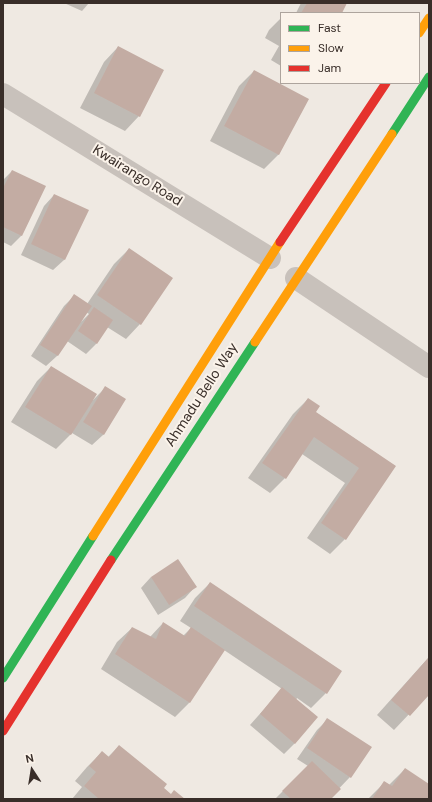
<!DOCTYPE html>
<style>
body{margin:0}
#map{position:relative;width:432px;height:802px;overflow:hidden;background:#efe9e2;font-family:"DM Sans",sans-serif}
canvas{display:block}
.frame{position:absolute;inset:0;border:4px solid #392e29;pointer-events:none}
.legend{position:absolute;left:280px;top:12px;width:140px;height:72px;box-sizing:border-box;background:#fbf3ea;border:1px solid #ada49d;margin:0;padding:5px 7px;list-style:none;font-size:12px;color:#392e29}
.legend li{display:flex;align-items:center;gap:8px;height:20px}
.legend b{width:20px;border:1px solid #ada49d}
.north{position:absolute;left:12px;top:750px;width:40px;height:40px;-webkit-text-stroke:3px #fbf3ea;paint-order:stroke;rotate:348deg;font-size:11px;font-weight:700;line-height:16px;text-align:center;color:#392e29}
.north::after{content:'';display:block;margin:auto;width:14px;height:18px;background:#392e29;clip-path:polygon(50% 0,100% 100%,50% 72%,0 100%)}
</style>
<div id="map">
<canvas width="432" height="802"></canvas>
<div class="frame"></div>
<ul class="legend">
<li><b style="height:5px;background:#30b455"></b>Fast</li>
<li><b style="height:5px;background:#ff9f0a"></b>Slow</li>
<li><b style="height:5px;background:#e5322d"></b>Jam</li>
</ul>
<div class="north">N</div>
</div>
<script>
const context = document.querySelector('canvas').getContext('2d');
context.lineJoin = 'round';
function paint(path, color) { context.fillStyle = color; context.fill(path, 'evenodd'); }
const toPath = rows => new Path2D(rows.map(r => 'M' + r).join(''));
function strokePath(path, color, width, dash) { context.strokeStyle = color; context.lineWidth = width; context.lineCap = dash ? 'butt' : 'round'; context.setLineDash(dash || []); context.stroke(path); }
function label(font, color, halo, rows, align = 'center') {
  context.font = font + ' "DM Sans",sans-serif'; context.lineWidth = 4; context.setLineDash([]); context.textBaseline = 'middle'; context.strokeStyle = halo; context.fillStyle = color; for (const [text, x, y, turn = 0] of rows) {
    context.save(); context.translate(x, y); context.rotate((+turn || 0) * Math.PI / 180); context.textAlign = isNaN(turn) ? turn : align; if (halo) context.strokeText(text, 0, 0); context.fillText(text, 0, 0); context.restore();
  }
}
paint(toPath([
 [64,3,89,3,82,11],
 [301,3,346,3,340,13,296,13],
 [281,18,281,66,271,60,279,46,265,38,269,30],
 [118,47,139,116,125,131,80,108,104,62],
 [254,71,279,154,264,169,210,141,239,86],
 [12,171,22,235,11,246,3,242,3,180],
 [54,195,87,210,64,260,53,270,21,255,44,206],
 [129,249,140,324,126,339,107,327,96,344,86,354,67,341,57,356,46,366,31,356,64,306,74,296,87,304,114,264],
 [86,312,89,314,81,322],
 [51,367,93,400,105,388,124,399,103,435,92,445,72,433,56,449,11,422,37,381],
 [308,399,315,412,395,466,345,539,330,554,307,538,345,483,302,454,285,478,270,493,248,478,293,414],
 [151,577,195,587,185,598,158,615,141,588],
 [210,583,341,671,326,693,311,708,297,698,296,700,295,743,284,754,250,725,282,689,224,650,189,703,175,717,101,669,117,642,132,628,150,637,163,623,183,636,191,628,180,621,195,598],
 [429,657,429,693,394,730,377,715],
 [328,719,350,777,329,799,275,799,308,766,297,759,317,730],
 [119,746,171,795,184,799,72,799,82,787,75,781,87,767,102,752,108,757],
 [405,769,429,785,429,799,368,799,385,782,389,785]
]), '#0003');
paint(toPath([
 [307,3,347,3,342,13,301,13],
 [118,46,164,70,140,117,94,93],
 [254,70,309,99,279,155,224,126],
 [12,170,46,186,22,236,3,227,3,188],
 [54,194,89,210,65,260,31,244],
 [129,248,173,278,141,325,97,295],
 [74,294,92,306,58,356,40,345],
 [94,307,113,320,97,344,78,331],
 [51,366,97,394,71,435,25,407],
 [105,386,126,399,104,435,83,422],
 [308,398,320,406,316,412,396,466,346,540,321,523,359,468,314,437,286,479,262,463],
 [178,559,197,587,169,605,151,577],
 [210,582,342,671,327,694,194,606],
 [163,622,185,636,191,627,225,650,190,703,115,654,132,627,156,639],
 [429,657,429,695,410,716,391,700],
 [282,687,318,717,295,744,260,714],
 [327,718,372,747,351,778,307,748],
 [119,745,167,784,164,788,171,794,174,790,185,799,99,799,84,786,96,772,89,766,102,751,109,757],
 [312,761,341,789,331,799,291,799,282,791],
 [405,768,429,784,429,799,372,799,384,781,392,786]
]), '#c3aca3');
strokePath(toPath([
 [3,94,270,258],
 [296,278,429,367]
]), '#c8c1bb', 22);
strokePath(toPath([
 [392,134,429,77],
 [111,560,255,342],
 [3,678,93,536]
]), '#30b455', 9);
strokePath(toPath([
 [419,33,429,18],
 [255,342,392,134],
 [93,536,280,242]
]), '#ff9f0a', 9);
strokePath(toPath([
 [280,242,386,83],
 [3,731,111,560]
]), '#e5322d', 9);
label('14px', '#392e29', '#fbf3ea', [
 ["Kwairango Road",137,176,32],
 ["Ahmadu Bello Way",202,395,-57]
]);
</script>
